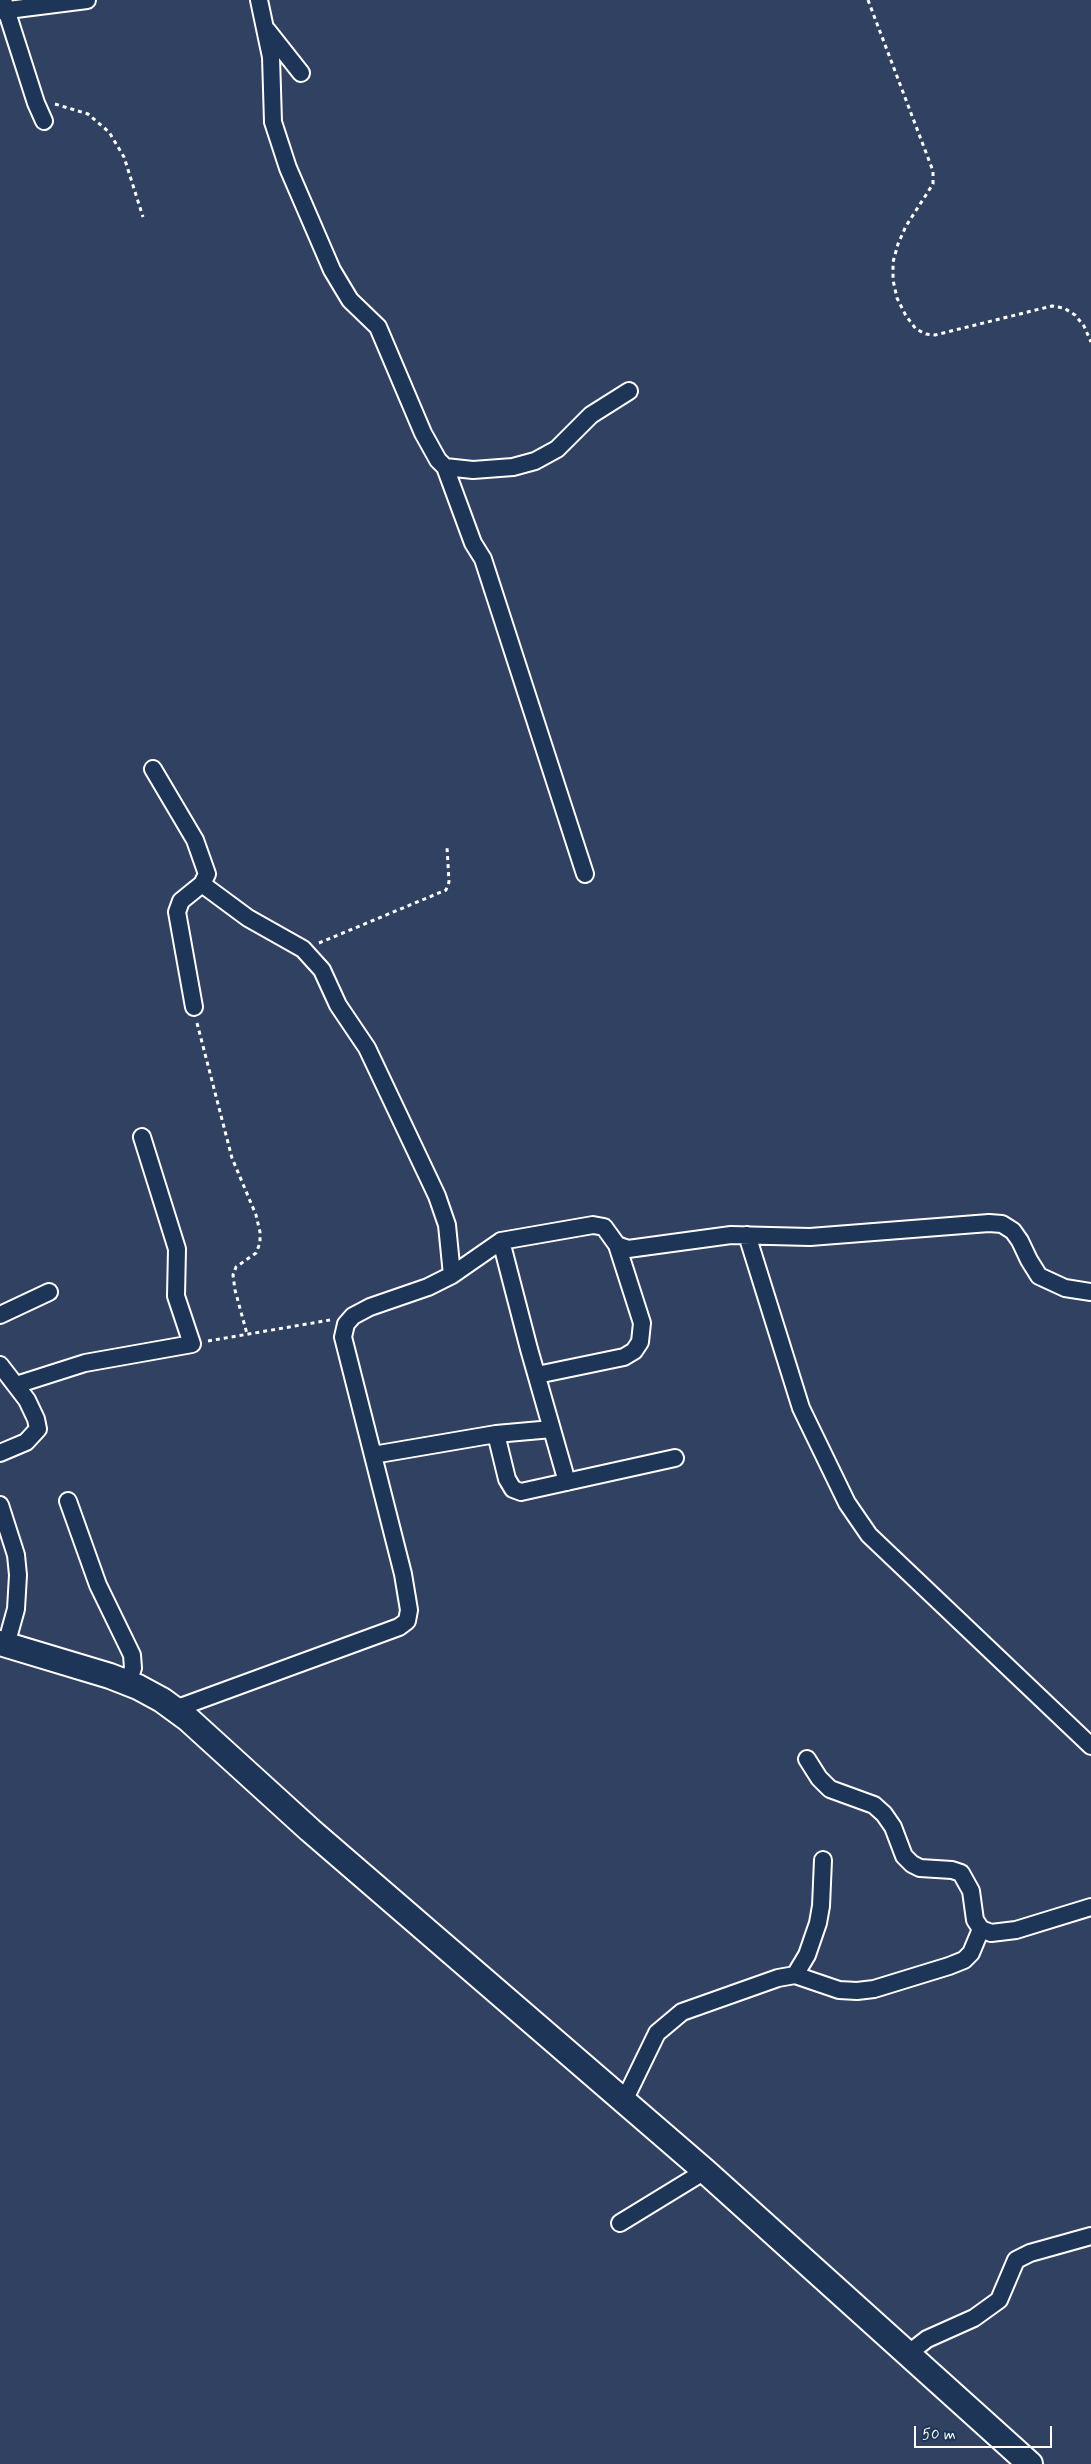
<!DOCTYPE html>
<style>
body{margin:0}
#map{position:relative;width:1091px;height:2464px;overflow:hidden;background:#314162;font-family:Mynerve,sans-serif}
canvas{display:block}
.scale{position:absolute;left:914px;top:2426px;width:138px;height:22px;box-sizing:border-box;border:2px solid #fff;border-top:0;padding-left:6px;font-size:15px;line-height:18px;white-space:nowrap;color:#fff;-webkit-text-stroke:4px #1d3557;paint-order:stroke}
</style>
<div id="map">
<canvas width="1091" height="2464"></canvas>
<div class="scale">50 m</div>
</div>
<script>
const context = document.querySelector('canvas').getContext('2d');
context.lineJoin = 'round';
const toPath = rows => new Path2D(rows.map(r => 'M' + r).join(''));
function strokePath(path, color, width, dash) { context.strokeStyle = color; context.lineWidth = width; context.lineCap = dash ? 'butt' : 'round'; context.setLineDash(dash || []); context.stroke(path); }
const street = toPath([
 [3,0,36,103,44,121],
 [259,0,271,57,273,122,288,168,332,270,350,300,378,327,423,433,438,460,445,467,473,470,513,467,535,461,557,449,591,415,629,391],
 [0,11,87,0],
 [267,30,301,73],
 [445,467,473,543,483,559,585,874],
 [153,769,195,840,207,874,202,884,181,901,177,912,194,1007],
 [202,884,248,918,303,949,322,970,338,1005,367,1048,437,1196,447,1225,452,1275],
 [747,1235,801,1408,847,1503,869,1535,1091,1746],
 [501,1241,529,1349,567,1482],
 [0,1315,49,1292],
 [0,1365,27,1400,36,1419,38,1429,26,1442,0,1453],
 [537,1375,624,1357,634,1351,640,1342,642,1323,617,1245],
 [16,1385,85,1363,192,1344,176,1296,177,1249,142,1137],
 [496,1434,507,1479,513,1489,521,1492,675,1458],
 [373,1455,496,1434,552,1429],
 [68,1501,98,1585,132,1655,133,1668,128,1683],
 [0,1505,16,1555,18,1575,16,1609,6,1645],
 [175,1709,399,1627,407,1621,409,1610,403,1574,343,1337,346,1324,353,1316,370,1307,428,1287,452,1275,501,1241,593,1225,604,1227,617,1245,628,1249,731,1235,810,1237,989,1223,1002,1224,1013,1231,1020,1241,1029,1260,1039,1276,1065,1288,1091,1292],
 [807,1759,819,1778,830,1789,874,1805,884,1814,893,1827,904,1856,912,1864,920,1868,952,1870,961,1873,971,1891,975,1920,981,1929,991,1933,1016,1930,1091,1907],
 [795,1975,807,1955,818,1923,821,1906,823,1860],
 [624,2101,657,2033,682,2012,778,1978,795,1975,839,1990,857,1991,874,1989,949,1966,964,1960,971,1953,981,1929],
 [620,2223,705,2171],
 [909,2353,927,2339,974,2318,999,2300,1016,2260,1030,2253,1091,2236]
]);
const secondary = toPath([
 [0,1643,110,1676,138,1687,162,1700,188,1719,310,1830,705,2171,1030,2464]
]);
strokePath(street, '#fff', 20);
strokePath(secondary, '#fff', 28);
strokePath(toPath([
 [868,0,933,171,933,184,906,226,898,244,893,262,893,280,897,298,906,316,916,329,926,334,935,335,1052,306,1064,308,1075,315,1084,326,1091,342],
 [55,104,88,114,109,132,124,157,143,217],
 [319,943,446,890,449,882,447,847],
 [197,1023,232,1158,256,1215,260,1232,260,1243,256,1253,236,1267,233,1275,235,1290,247,1334],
 [208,1341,330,1320]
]), '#fff', 3, [4, 4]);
strokePath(street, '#1d3557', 16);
strokePath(secondary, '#1d3557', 24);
</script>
